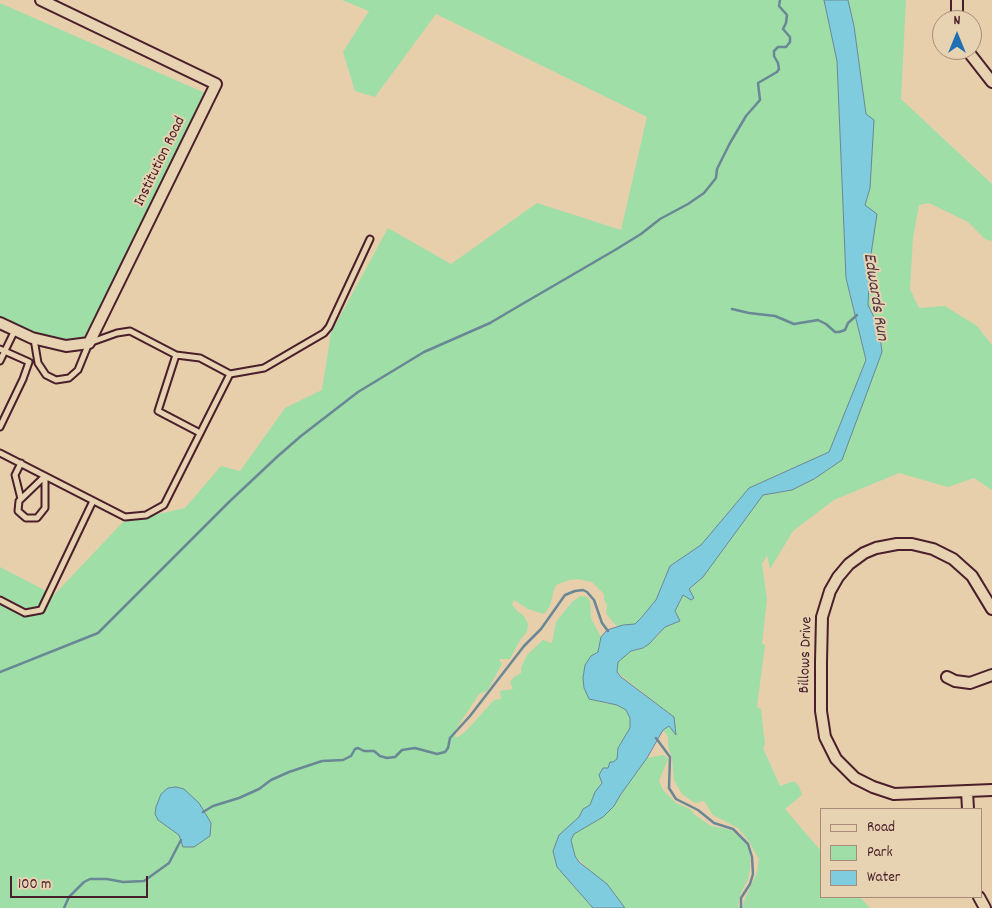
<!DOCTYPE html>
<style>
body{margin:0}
#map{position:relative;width:992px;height:908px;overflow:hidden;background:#e7cfac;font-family:Dekko,sans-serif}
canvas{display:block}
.legend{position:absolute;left:820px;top:808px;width:162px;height:90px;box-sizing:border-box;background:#e7d3b1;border:1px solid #a88b7b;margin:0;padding:6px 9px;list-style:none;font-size:15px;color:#4a1f2b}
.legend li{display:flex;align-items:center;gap:10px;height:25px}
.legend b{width:25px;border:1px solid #a88b7b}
.north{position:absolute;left:932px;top:10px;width:50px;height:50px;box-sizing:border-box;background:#e7d3b1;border:1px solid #a88b7b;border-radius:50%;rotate:0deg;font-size:14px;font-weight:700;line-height:20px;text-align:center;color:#4a1f2b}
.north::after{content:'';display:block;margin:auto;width:18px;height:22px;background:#1f6fb2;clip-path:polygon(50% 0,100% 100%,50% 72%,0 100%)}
.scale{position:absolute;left:10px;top:876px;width:138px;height:22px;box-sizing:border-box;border:2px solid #4a1f2b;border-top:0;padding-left:6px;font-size:15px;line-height:18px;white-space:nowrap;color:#4a1f2b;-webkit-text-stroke:4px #e7d3b1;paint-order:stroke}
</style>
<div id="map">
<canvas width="992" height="908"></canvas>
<ul class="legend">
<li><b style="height:6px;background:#e7d3b1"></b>Road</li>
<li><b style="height:14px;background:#9fdea7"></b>Park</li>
<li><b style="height:14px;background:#7fccde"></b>Water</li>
</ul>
<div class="north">N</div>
<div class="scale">100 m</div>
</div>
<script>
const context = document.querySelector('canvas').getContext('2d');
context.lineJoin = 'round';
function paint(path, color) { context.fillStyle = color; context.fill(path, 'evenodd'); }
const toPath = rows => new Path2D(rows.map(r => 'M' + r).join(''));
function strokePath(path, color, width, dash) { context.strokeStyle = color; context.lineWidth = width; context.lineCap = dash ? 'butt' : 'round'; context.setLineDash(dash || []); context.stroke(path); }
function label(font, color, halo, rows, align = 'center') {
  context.font = font + ' Dekko,sans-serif'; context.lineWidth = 4; context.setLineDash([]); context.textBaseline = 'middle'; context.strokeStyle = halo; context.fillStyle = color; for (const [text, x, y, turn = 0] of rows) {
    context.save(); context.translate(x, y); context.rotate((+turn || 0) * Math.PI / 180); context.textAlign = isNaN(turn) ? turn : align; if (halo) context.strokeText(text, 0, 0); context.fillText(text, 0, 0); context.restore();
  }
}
paint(toPath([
 [342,0,824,0,837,61,846,278,866,360,829,452,749,488,701,545,670,566,656,601,635,624,618,627,611,620,606,613,607,605,604,600,604,594,592,582,578,579,569,580,556,585,553,593,550,606,544,614,528,609,514,600,512,604,517,611,524,616,528,624,527,632,520,640,510,659,499,659,502,664,487,691,479,694,456,729,455,737,458,737,467,730,494,700,501,699,500,691,513,689,510,682,514,677,521,673,521,668,527,655,543,640,552,643,556,622,572,602,580,596,587,597,590,601,591,618,601,637,598,652,591,656,604,703,617,705,626,710,630,718,630,728,618,748,617,759,608,768,590,805,583,809,557,867,593,908,0,908,0,567,54,595,123,522,185,508,221,466,240,471,285,408,322,390,331,333,388,228,451,264,537,203,621,230,647,117,436,14,375,97,355,91,343,52,369,11],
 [848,0,906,0,901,99,992,184,992,241,985,239,968,222,929,203,919,205,913,238,910,289,919,308,945,306,977,326,992,345,992,490,974,478,948,487,899,473,834,500,793,531,770,569,767,555,762,564,767,599,762,644,765,645,757,707,761,709,765,745,763,748,780,786,794,781,799,786,802,795,785,809,821,851,821,897,860,897,870,908,742,908,746,896,757,873,759,859,748,840,738,828,713,815,704,801,695,803,682,794,674,780,672,758,668,746,668,737,663,730,669,725,675,734,674,717,617,672,618,662,631,651,643,648,657,637,665,627,680,621,675,611,683,595,703,577,763,495,792,490,814,479,842,460,879,327,867,305,870,261,865,205,870,188,866,114,854,26],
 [0,3,205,93,83,342,30,334,0,320],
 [664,755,668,759,659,781,663,790,676,803,690,809,695,815,711,826,731,830,747,844,750,854,750,869,748,879,741,893,738,905,740,908,625,908,607,884,600,880,575,856,571,840,574,834,603,817,614,806,621,794,647,758]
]), '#9fdea7');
const water = toPath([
 [824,0,848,0,854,26,866,114,874,120,870,188,865,205,877,214,870,261,868,305,879,327,882,352,842,460,814,479,792,490,763,495,703,577,689,589,694,598,691,600,683,595,675,611,680,621,665,627,649,644,643,648,631,651,618,662,617,672,621,677,674,717,676,735,669,726,663,730,647,758,621,794,614,806,603,817,574,834,571,840,575,856,579,862,607,884,625,908,593,908,557,867,553,851,559,835,579,817,583,809,590,805,595,792,602,783,599,775,603,768,608,768,610,762,613,762,617,759,618,748,630,728,630,718,626,710,617,705,589,699,584,688,583,678,585,665,591,656,598,652,601,637,607,630,623,625,635,624,641,618,656,600,670,566,701,545,749,488,829,452,866,360,846,278,837,61,824,0],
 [176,787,184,789,199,803,211,823,210,836,194,847,183,847,179,835,158,820,155,814,156,807,161,794,168,788,176,787]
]);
paint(water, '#7fccde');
strokePath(water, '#6a8796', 1);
strokePath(toPath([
 [732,309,749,313,775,316,794,324,818,320,826,324,835,332,839,332,845,330,848,323,857,315],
 [0,672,98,633,230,501,278,456,301,436,358,392,424,352,490,323,512,310,615,250,641,234,660,219,688,204,704,193,716,178,717,169,730,143,746,116,760,100,758,83,777,72,779,69,778,63,774,56,774,51,778,47,786,47,790,42,790,37,783,29,786,23,787,15,779,6,780,0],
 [656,738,670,757,669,788,676,799,698,810,714,823,733,829,748,844,752,857,753,874,750,884,741,898,741,908],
 [203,812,213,806,239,798,259,789,271,780,289,772,322,761,343,760,351,756,355,749,358,748,364,751,374,751,380,756,387,758,395,757,402,750,415,748,437,754,445,752,448,748,450,738,470,716,524,646,541,629,565,595,575,591,583,590,587,592,594,600,602,623,608,631],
 [64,908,69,897,84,882,90,879,107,879,123,882,144,881,169,863,181,840]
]), '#6a8796', 2.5);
const service = toPath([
 [0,349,29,362,23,379,0,427],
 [176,355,158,411,200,433],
 [0,361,15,330],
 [230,374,264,368,324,333,329,327,370,239],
 [0,453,125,517,146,515,164,505,230,374,200,358,176,355,130,331,117,333,89,343,78,370,69,378,56,380,46,375,38,363,34,339],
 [21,463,15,475,21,499],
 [45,476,45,508,37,518,26,518,18,511,19,501,45,476],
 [0,600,25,613,41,610,93,501]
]);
const minor = toPath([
 [957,0,957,20],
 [967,50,992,82],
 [0,323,32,338,66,346,89,343,216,84,41,0],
 [992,609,972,576,953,559,933,549,912,544,897,544,876,548,864,553,849,564,838,577,830,591,822,617,821,662,821,711,825,737,836,759,855,778,873,787,894,794,992,790],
 [947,677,955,681,970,683,992,675],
 [967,791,968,809],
 [979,897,985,908]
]);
strokePath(service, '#4a1f2b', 9);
strokePath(minor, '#4a1f2b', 14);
strokePath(service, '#e7d3b1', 5);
strokePath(minor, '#e7d3b1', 10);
label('16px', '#4a1f2b', '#e7d3b1', [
 ["Institution Road",161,162,-64],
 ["Billows Drive",807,655,-88]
]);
label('italic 18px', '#523946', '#e7d3b1', [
 ["Edwards Run",874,297,81]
]);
</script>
